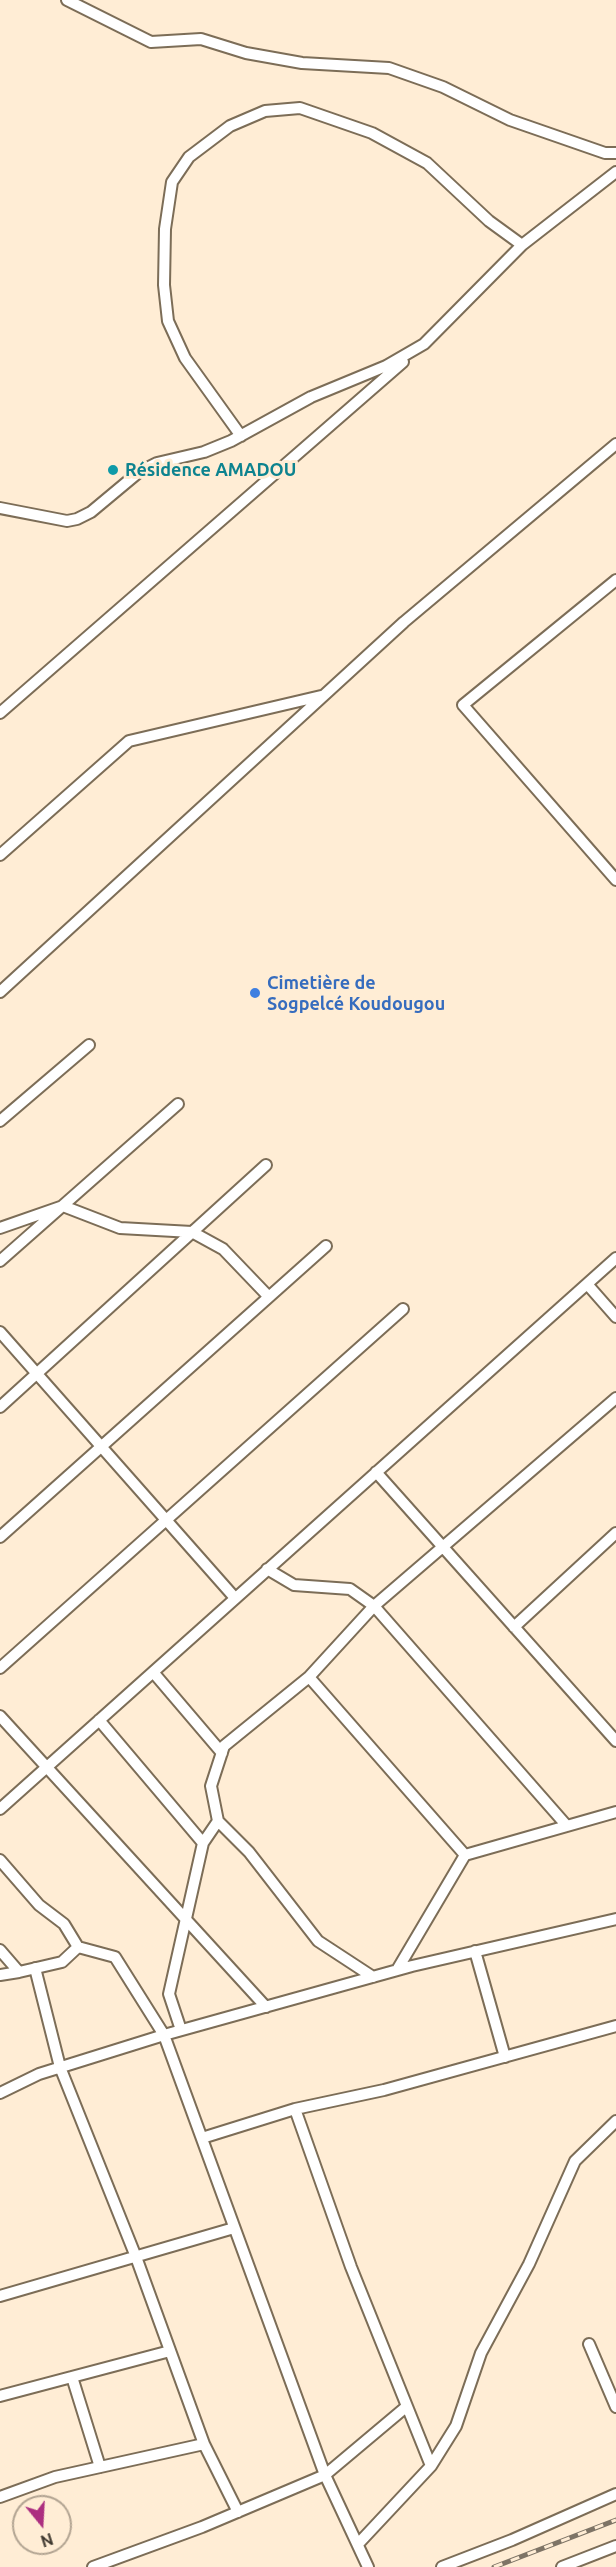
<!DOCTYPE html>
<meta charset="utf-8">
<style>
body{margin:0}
#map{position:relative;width:616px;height:2567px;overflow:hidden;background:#ffedd5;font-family:Ubuntu,sans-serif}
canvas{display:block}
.north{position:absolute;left:12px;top:2495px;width:60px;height:60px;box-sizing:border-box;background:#ffedd5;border:2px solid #b2a492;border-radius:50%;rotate:162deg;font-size:16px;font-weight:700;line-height:24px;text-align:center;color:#3e372e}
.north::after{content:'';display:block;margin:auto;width:21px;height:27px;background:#ac2f80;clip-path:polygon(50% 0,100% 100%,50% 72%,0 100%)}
</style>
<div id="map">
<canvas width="616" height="2567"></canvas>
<div class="north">N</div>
</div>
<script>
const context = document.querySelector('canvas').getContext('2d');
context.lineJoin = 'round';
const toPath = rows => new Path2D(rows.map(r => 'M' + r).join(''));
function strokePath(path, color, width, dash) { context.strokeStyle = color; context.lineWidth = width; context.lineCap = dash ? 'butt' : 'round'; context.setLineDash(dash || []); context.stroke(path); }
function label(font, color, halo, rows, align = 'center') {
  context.font = font + ' Ubuntu,sans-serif'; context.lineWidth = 6; context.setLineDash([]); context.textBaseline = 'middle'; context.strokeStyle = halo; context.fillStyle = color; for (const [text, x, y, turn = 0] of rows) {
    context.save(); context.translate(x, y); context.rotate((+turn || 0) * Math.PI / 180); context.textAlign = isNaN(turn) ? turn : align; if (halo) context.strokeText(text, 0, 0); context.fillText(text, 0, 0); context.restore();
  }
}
const street = toPath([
 [67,0,151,42,201,39,246,53,302,63,389,68,443,87,510,120,605,153,616,153],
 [241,436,185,358,168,321,164,285,165,229,172,182,189,157,230,126,265,111,300,108,372,133,427,163,489,221,522,245],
 [0,508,67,521,77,519,91,512,139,472,157,463,204,452,231,441,311,397,386,366,424,344,522,245,616,172],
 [616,580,463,705,616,880],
 [0,713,403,362],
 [0,855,129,741,321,696],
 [0,992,404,622,616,444],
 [0,1121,89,1045],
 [0,1228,63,1206,120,1228,192,1232,223,1249,269,1297],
 [0,1261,178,1104],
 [587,1284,616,1317],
 [0,1332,235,1598],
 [0,1407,266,1165],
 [376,1472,616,1741],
 [0,1537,326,1246],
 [267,1569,294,1585,350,1589,374,1606,567,1826],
 [514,1627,616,1533],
 [0,1668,403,1309],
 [153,1672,222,1753],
 [309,1677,465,1855,616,1812],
 [0,1716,266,2007],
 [99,1720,203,1843],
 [0,1809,616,1258],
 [0,1860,39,1905,64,1924,78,1947,115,1957,164,2035,325,2475,368,2567],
 [0,1950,19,1972,62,1962,78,1947],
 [475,1951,505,2057],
 [35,1968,60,2067,136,2257,204,2444],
 [397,1970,465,1855],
 [0,1975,19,1972],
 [373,1977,318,1941,249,1852,218,1821,211,1786,224,1746,309,1677,374,1606,616,1398],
 [181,2030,169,1994,203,1843,218,1821],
 [0,2093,39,2074,164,2035,412,1966,616,1919],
 [295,2109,351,2267,431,2466],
 [202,2138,295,2109,384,2090,616,2026],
 [0,2296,234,2228],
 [589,2344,616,2407],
 [72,2377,100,2467],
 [0,2396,170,2351],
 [0,2497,55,2477,204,2444,238,2512],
 [358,2544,431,2466,456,2426,481,2353,529,2264,575,2161,616,2121],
 [93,2567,202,2527,325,2475,406,2407],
 [442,2567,512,2540,616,2494],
 [562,2567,616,2546]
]);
strokePath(street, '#7c6d57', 14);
strokePath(street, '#fff', 10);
const rail = toPath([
 [494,2567,616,2520]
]);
strokePath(rail, '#7e7466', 5);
strokePath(rail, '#ffedd5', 3, [9]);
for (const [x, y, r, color] of [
 [113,470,6,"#0f9aa8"],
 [255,993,6,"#3f7fe0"]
]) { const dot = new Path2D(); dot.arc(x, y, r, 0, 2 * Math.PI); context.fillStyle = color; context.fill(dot); strokePath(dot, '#ffedd5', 2); }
label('bold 18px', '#0d838f', '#ffedd5', [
 ["Résidence AMADOU",125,470]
], 'left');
label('bold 18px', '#366cbe', '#ffedd5', [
 ["Cimetière de",267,983],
 ["Sogpelcé Koudougou",267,1004]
], 'left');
</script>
